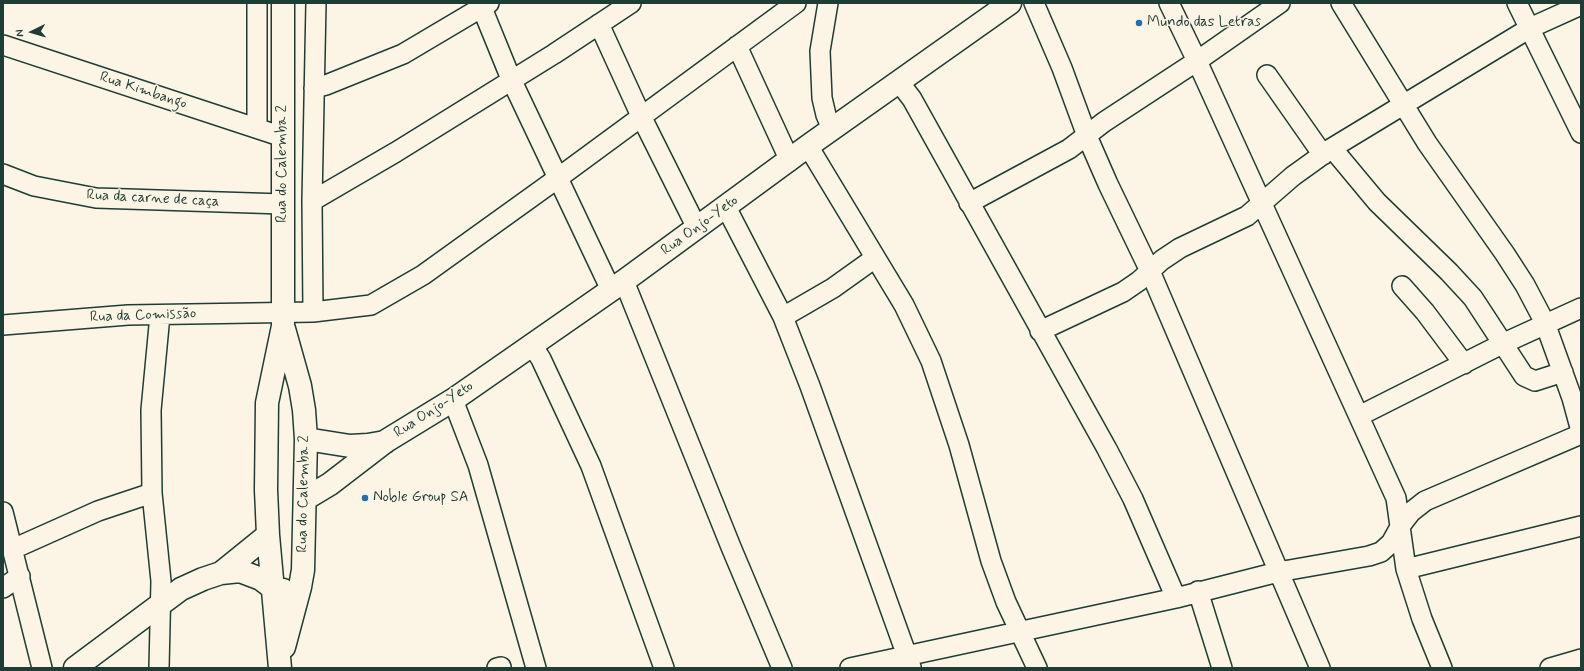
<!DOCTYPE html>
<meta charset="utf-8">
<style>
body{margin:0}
#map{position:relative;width:1584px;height:671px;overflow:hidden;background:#fcf5e5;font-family:Mynerve,sans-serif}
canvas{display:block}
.frame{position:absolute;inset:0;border:4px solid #1f3d34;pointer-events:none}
.north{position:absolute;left:12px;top:12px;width:40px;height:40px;-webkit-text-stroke:3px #fcf5e5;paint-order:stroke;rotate:265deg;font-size:11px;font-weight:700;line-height:16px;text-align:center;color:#1f3d34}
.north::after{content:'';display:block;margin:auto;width:14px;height:18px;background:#1f3d34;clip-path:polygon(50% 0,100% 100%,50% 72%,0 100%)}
</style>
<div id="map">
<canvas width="1584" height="671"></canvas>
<div class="frame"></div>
<div class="north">N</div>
</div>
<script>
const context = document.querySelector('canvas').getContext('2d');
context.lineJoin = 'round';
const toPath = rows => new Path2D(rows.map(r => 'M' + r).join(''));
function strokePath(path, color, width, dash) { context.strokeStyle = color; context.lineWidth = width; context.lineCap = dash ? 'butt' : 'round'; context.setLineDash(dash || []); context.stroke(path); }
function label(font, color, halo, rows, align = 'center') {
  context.font = font + ' Mynerve,sans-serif'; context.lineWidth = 3; context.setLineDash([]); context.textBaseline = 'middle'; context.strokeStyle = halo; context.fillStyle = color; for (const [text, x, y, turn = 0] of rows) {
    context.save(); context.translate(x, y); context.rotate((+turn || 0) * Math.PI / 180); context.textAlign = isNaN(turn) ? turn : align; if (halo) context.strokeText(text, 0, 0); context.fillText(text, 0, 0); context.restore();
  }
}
const minor = toPath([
 [480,3,511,79,611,290],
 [828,3,820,51,822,98,826,115,832,129],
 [1034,3,1062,68,1087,136,1108,184,1150,271,1320,668],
 [1169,3,1197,61,1396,498,1406,569,1422,619,1442,668],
 [1341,3,1427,143,1505,254,1525,285,1545,323,1572,398,1581,431],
 [1517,3,1581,133],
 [599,24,641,116,697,228],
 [3,45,283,137],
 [737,46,790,161],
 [1267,75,1323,155],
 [899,82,912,99,1107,449,1133,499,1176,598],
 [314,88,326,85,403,54,489,3],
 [257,128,257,3],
 [808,146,904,305,931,361,959,445,991,561,1006,602,1037,668],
 [1332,148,1377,202,1449,272,1473,298,1524,376,1535,381,1563,372],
 [3,174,34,186,96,198,283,204],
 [312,201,396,152,554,54,631,3],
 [969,203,1069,149,1104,122,1197,61,1280,3],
 [726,207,783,317,810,386,911,667],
 [624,281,731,547,782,668],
 [1402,286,1425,312,1464,364],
 [313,312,312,201,316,3],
 [783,317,833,288,875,258],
 [3,325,128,315,313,312,371,305,423,275,558,178,796,3],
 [1040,331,1123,292,1139,281,1162,260,1180,248,1247,216,1293,176,1332,148,1530,28,1581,5],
 [532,345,541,359,591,466,664,668],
 [453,400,478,465,536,668],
 [1359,416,1502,344,1581,308],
 [3,512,42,668],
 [13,549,98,511,152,493],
 [1406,569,1581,526],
 [3,588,20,576],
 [1198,591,1222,668],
 [159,668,161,581,152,493,151,410,160,315],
 [497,668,501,667],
 [850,668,1176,598,1278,572,1369,556,1381,552,1391,543,1401,525,1411,512,1425,501,1581,434],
 [1550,668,1581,659]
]);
const major = toPath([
 [284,329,300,386,304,410,306,439,303,570,300,587,284,647],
 [306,439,350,446,368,445,385,442],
 [305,499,330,484,386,441,453,400,624,281,808,146,1010,3],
 [221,573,268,535],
 [75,668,181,589,203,579,221,573,240,571,261,579,274,589,283,590],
 [280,668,268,535,266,490,267,403,283,326,283,3]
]);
strokePath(minor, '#1f3d34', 22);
strokePath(major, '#1f3d34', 25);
strokePath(minor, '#fcf5e5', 19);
strokePath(major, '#fcf5e5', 22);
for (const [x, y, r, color] of [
 [1139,23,4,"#1f6fb2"],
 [365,498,4,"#1f6fb2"]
]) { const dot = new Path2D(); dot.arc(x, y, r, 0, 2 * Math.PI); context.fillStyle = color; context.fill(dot); strokePath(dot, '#fcf5e5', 1.5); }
label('15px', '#1f3d34', '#fcf5e5', [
 ["Mundo das Letras",1147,23],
 ["Noble Group SA",373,498]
], 'left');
label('15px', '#1f3d34', '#fcf5e5', [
 ["Rua Kimbango",143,91,18],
 ["Rua do Calemba 2",283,164,-90],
 ["Rua da carne de caça",153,199,3],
 ["Rua Onjo-Yeto",700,226,-36],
 ["Rua da Comissão",143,316,-2],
 ["Rua Onjo-Yeto",434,410,-33],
 ["Rua do Calemba 2",304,494,-89]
]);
</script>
